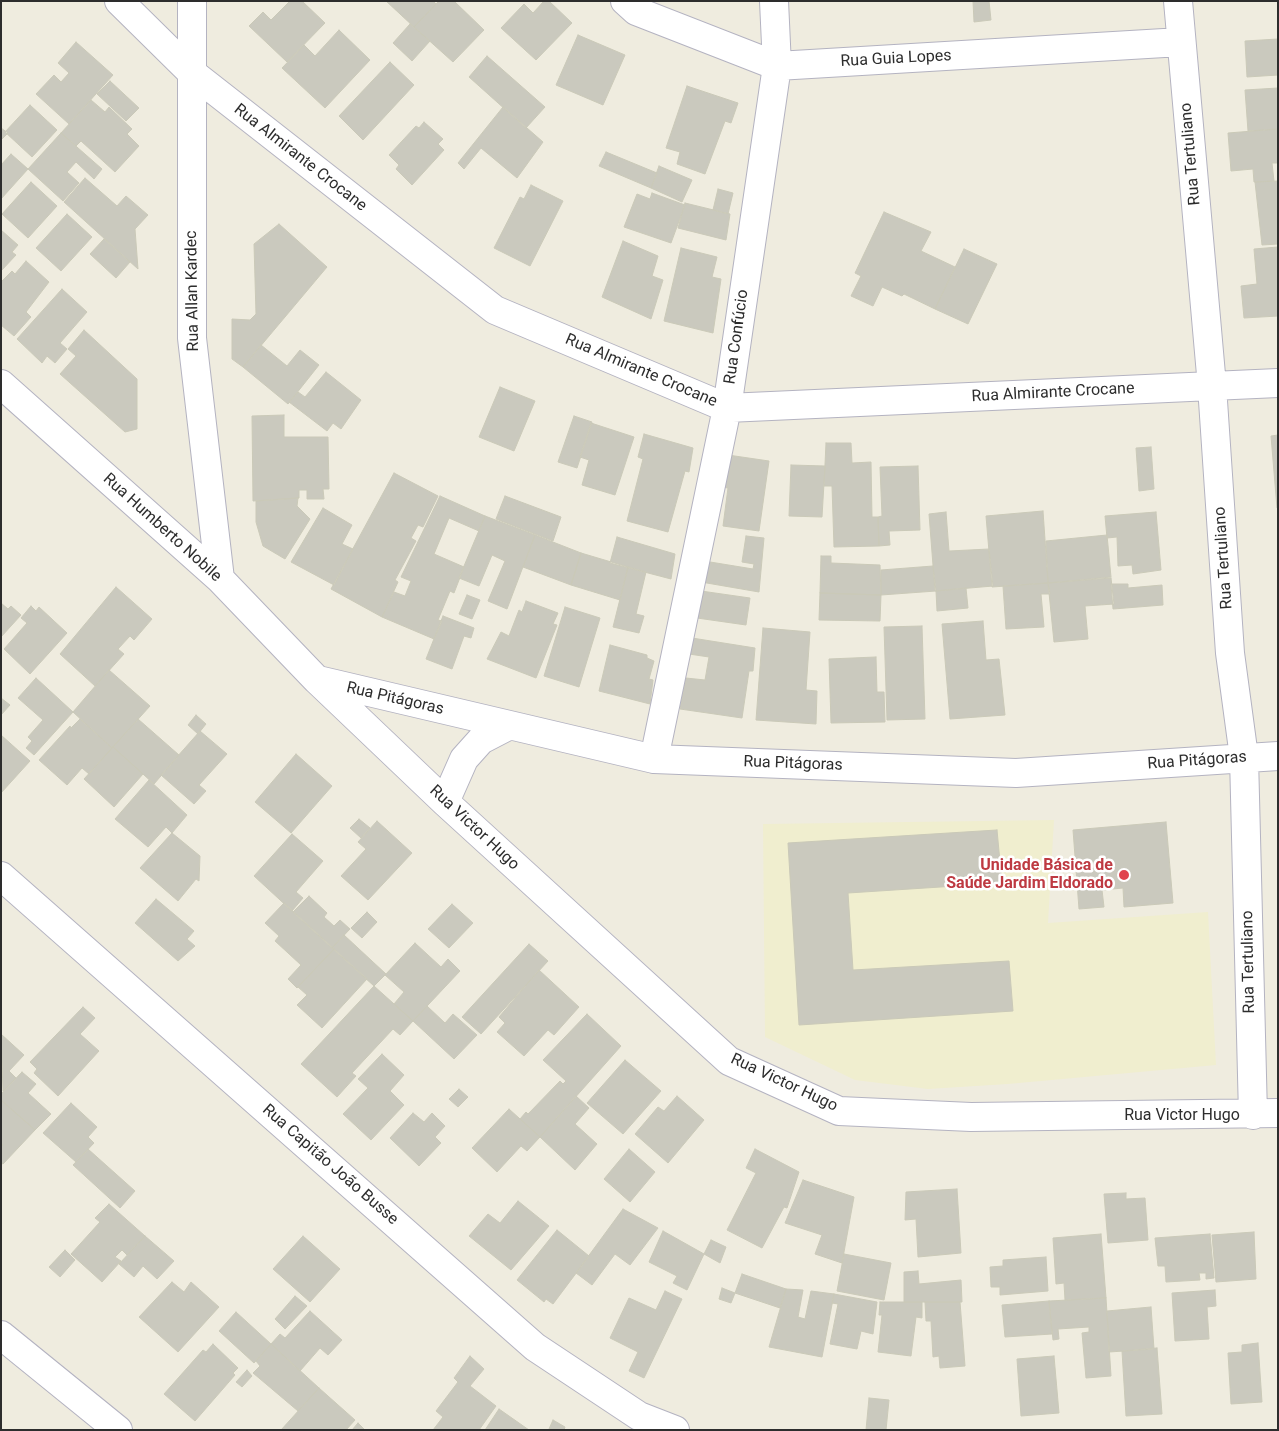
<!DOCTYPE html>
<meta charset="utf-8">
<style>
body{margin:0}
#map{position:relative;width:1279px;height:1431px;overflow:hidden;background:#efecdf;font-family:Roboto,sans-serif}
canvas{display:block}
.frame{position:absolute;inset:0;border:2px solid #2d2d2d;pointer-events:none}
</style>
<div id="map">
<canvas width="1279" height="1431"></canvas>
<div class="frame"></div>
</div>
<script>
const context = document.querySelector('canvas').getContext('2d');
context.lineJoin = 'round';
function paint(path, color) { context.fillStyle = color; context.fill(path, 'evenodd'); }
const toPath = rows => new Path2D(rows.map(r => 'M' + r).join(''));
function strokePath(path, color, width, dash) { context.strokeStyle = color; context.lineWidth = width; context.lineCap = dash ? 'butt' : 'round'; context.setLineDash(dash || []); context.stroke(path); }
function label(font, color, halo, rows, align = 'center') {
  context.font = font + ' Roboto,sans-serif'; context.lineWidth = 5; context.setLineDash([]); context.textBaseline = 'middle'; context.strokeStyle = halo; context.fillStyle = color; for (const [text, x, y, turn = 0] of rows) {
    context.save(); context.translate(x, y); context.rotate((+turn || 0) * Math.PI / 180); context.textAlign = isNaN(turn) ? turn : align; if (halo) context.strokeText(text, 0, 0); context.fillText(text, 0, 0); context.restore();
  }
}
paint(toPath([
 [1054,820,1048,923,1208,912,1216,1065,1008,1084,928,1089,855,1080,765,1037,763,824]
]), '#f0eecf');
const building = toPath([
 [290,1,302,1,325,23,287,62,249,26,263,12,271,20,290,1],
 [386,1,433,1,436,4,414,27,386,1],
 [439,1,454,1,484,30,453,62,414,27,439,1],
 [544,1,549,1,572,23,536,60,501,28,524,4,533,13,544,1],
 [973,1,989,1,991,20,974,22,973,1],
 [410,24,430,41,412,61,393,43,410,24],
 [339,30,370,60,325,108,282,68,304,45,315,56,339,30],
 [578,35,625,55,603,105,556,85,578,35],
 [1278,39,1278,75,1247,77,1245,41,1278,39],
 [76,42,113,75,69,124,36,94,54,75,61,82,69,73,58,63,76,42],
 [487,56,545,107,526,128,469,77,487,56],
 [390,62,414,85,363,140,339,116,390,62],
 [110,81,139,108,126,121,97,94,110,81],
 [687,86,738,103,731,123,725,121,705,174,677,164,680,152,666,148,687,86],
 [1278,88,1278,129,1248,131,1245,90,1278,88],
 [91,100,105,112,109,107,132,129,127,134,139,146,115,172,81,141,76,146,61,133,91,100],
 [30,105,57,130,32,157,5,132,30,105],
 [503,107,543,142,517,178,481,148,464,169,458,163,503,107],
 [424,122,443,139,438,144,444,150,412,185,396,169,399,165,389,155,416,126,419,128,424,122],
 [1,128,8,133,1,140,1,128],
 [1278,129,1278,163,1272,163,1274,181,1254,182,1253,169,1231,171,1228,133,1278,129],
 [61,133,102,169,94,179,76,162,67,172,79,183,63,201,28,169,61,133],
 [606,152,657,173,651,188,599,166,606,152],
 [11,154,28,169,1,199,1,165,11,154],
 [659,166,692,180,682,202,651,188,659,166],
 [85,178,117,206,126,196,148,215,135,229,138,269,64,202,85,178],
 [1278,181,1278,244,1262,245,1255,182,1278,181],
 [31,182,57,206,28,238,2,214,31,182],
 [531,185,563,201,530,266,494,248,520,197,524,199,531,185],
 [718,189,733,193,728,214,713,210,718,189],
 [652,193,685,205,671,243,624,227,637,194,650,199,652,193],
 [685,203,730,214,726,240,678,228,685,203],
 [884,212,931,232,921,251,955,267,935,309,904,294,902,296,882,287,873,306,851,296,861,276,855,273,884,212],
 [67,214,92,237,61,271,36,248,67,214],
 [279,224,327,267,243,367,232,359,232,319,250,320,256,314,254,244,279,224],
 [1,230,18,245,12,252,16,255,1,271,1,230],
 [104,239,130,262,116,278,90,254,104,239],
 [623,241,658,256,652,276,663,280,651,319,602,297,623,241],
 [1278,247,1278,316,1244,318,1241,286,1257,284,1254,249,1278,247],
 [681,248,717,257,712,277,721,279,713,333,664,321,681,248],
 [964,249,997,264,968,324,935,309,964,249],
 [26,261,49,282,26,312,31,317,14,336,1,325,1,282,12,271,15,274,26,261],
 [62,289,87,312,60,343,67,349,55,363,47,356,42,363,17,339,62,289],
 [84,330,137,379,137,429,125,432,60,374,76,356,68,349,84,330],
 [261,345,287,366,300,350,319,365,288,404,243,367,261,345],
 [326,372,361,400,341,429,333,423,327,431,289,402,298,392,305,397,326,372],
 [500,387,535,401,514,451,479,437,500,387],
 [284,415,284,437,328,437,329,489,323,489,324,499,307,499,307,490,299,490,299,498,253,501,252,416,284,415],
 [574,416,592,422,577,468,558,462,574,416],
 [591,423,634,437,615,495,582,485,589,460,580,457,591,423],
 [644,434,693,448,689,472,685,471,668,532,627,521,643,459,638,457,644,434],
 [1278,435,1278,508,1277,508,1271,436,1278,435],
 [826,443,851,443,852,463,871,462,872,517,878,517,879,546,834,547,832,486,824,486,826,443],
 [1151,447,1154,489,1139,491,1136,448,1151,447],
 [721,454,769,461,759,531,723,526,728,488,716,486,721,454],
 [791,465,825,466,822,517,789,516,791,465],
 [918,466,920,530,889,531,890,545,879,546,878,517,882,516,880,467,918,466],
 [394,473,438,496,423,527,418,525,411,538,416,541,395,580,398,582,382,617,331,589,394,473],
 [440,496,485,516,479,531,449,518,434,554,464,567,454,593,450,591,438,620,442,621,434,639,382,617,394,592,405,596,411,581,401,577,440,496],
 [505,496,561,517,553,541,496,519,505,496],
 [298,498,297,506,310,519,285,559,263,546,256,522,256,501,298,498],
 [323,508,352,525,342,544,353,549,334,585,291,562,323,508],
 [1043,511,1048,583,992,587,986,516,1043,511],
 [946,512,949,551,989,549,993,586,935,591,929,514,946,512],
 [1156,512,1161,570,1133,574,1132,565,1118,566,1117,537,1107,538,1105,516,1156,512],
 [485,516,535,535,507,609,488,601,505,561,492,555,479,586,459,578,485,516],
 [535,535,581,553,571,585,523,567,535,535],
 [1107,535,1111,577,1048,583,1046,541,1107,535],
 [746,536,764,538,759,592,701,582,704,561,753,569,754,564,742,562,746,536],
 [617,537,675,554,671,579,610,563,617,537],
 [581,553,628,567,620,600,571,585,581,553],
 [821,556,831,556,831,563,880,565,881,595,820,593,821,556],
 [933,566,936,591,881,595,881,570,933,566],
 [628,567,646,572,636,614,644,616,639,633,613,627,628,567],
 [1111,578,1114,604,1085,606,1088,639,1054,642,1048,583,1111,578],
 [1048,583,1050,594,1041,594,1044,627,1006,629,1003,586,1048,583],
 [1111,584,1128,584,1128,588,1162,585,1163,605,1113,609,1111,584],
 [116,587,152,619,134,640,130,636,118,649,124,654,95,686,60,654,116,587],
 [966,588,968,608,937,611,936,591,966,588],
 [701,591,750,598,746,625,697,618,701,591],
 [820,593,881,595,880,621,819,620,820,593],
 [467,595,480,600,472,619,459,614,467,595],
 [526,601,558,613,553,624,557,625,536,678,487,659,501,632,509,636,519,610,522,612,526,601],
 [1,603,8,609,11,606,21,615,1,637,1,603],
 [31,606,36,611,39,607,67,633,30,674,4,649,27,623,21,618,31,606],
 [565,607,600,618,579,687,544,676,565,607],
 [443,616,474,628,471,638,464,636,452,669,426,659,443,616],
 [983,621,986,660,999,659,1005,715,950,719,942,624,983,621],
 [922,626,925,719,887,720,884,627,922,626],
 [763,628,810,632,806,690,817,691,816,724,756,720,763,628],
 [692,638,755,648,753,671,749,671,742,718,680,709,686,678,705,680,709,657,689,654,692,638],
 [610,645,647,655,647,658,654,661,649,679,653,680,650,704,599,691,610,645],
 [876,657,877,692,884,692,885,722,831,723,829,659,876,657],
 [109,670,150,706,112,748,73,712,109,670],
 [36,678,73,712,34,755,26,748,32,741,28,737,43,720,18,698,36,678],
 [1,698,10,705,1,715,1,698],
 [196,715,206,724,198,734,188,725,196,715],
 [80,719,112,748,89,774,82,768,67,785,39,760,70,726,71,728,80,719],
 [138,719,179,755,154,784,113,747,138,719],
 [200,731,227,754,199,785,206,791,194,804,161,775,200,731],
 [1,735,30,761,1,793,1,735],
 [113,747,143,774,114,807,84,779,113,747],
 [296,754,332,786,291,833,255,802,296,754],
 [149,780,187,815,172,833,166,827,148,847,115,819,149,780],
 [359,819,370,828,361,838,350,828,359,819],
 [377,821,412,853,368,900,341,876,366,849,358,842,377,821],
 [1166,822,1173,903,1124,907,1123,888,1102,890,1104,907,1079,909,1073,830,1166,822],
 [997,830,1002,883,848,893,853,970,1009,961,1013,1011,799,1025,788,843,997,830],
 [172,833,200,856,199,881,196,879,178,901,140,868,172,833],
 [292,834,323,861,296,892,303,898,292,911,254,876,292,834],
 [309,896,327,913,324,917,334,926,340,920,350,929,332,948,293,912,309,896],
 [156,899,194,931,187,939,195,946,178,961,135,923,156,899],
 [284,903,334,949,297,988,288,979,301,965,275,941,279,936,265,923,284,903],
 [452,904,473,923,449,948,428,929,452,904],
 [367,912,377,922,362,938,351,928,367,912],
 [344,935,386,974,374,986,332,948,344,935],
 [415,943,441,967,448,959,460,971,413,1021,394,1004,404,992,385,975,415,943],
 [529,944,548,961,481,1034,462,1017,529,944],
 [334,949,367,979,322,1028,297,1005,307,995,298,987,334,949],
 [539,970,579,1007,554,1035,548,1030,524,1056,497,1032,505,1023,499,1017,539,970],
 [374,986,413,1021,400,1035,393,1029,352,1073,356,1076,337,1097,301,1064,374,986],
 [427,1006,445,1023,453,1014,477,1035,454,1059,413,1021,427,1006],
 [83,1007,95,1018,80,1034,99,1051,58,1096,34,1073,37,1069,30,1062,83,1007],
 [587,1014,621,1046,540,1137,520,1119,526,1112,528,1114,560,1081,563,1084,566,1081,543,1060,587,1014],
 [1,1034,24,1055,9,1071,16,1078,3,1091,1,1034],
 [382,1054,404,1075,390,1091,404,1105,371,1140,343,1114,368,1088,358,1079,382,1054],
 [625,1060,661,1091,623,1134,587,1103,625,1060],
 [22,1072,36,1084,28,1093,51,1114,35,1130,1,1100,1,1094,22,1072],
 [459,1089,468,1097,458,1107,449,1099,459,1089],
 [576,1096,589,1108,575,1124,597,1144,575,1170,540,1137,576,1096],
 [677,1096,704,1120,668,1163,635,1134,658,1107,664,1111,677,1096],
 [1,1100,35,1130,3,1164,1,1163,1,1147,3,1145,1,1143,1,1100],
 [71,1103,97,1127,88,1137,94,1143,76,1162,43,1133,71,1103],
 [509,1109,540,1137,527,1151,521,1146,497,1172,472,1148,509,1109],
 [413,1113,424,1122,432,1113,445,1126,435,1137,441,1143,419,1166,390,1138,413,1113],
 [88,1149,135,1191,120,1208,73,1165,88,1149],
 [629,1149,655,1172,630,1202,604,1179,629,1149],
 [755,1149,799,1172,787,1208,784,1207,762,1248,727,1230,756,1173,746,1168,755,1149],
 [803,1180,854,1197,842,1263,815,1254,822,1235,785,1223,803,1180],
 [957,1189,961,1253,918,1257,916,1219,905,1220,906,1192,957,1189],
 [1126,1193,1126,1199,1145,1198,1148,1240,1108,1243,1104,1194,1126,1193],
 [518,1201,549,1226,511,1270,469,1236,488,1214,500,1223,518,1201],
 [109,1204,145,1236,127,1255,122,1250,115,1257,121,1261,102,1282,71,1254,100,1222,95,1218,109,1204],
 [623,1209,658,1228,630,1265,615,1254,592,1285,576,1273,623,1209],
 [557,1230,589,1256,553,1304,546,1299,544,1302,517,1280,557,1230],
 [663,1231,704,1254,687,1290,673,1283,677,1276,649,1262,663,1231],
 [1254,1232,1256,1279,1216,1282,1212,1235,1254,1232],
 [1101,1234,1106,1298,1065,1300,1064,1283,1056,1284,1053,1238,1101,1234],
 [1210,1234,1214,1278,1206,1279,1206,1273,1199,1273,1200,1280,1166,1282,1165,1266,1158,1266,1155,1238,1210,1234],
 [145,1236,174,1261,157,1279,143,1266,134,1277,119,1264,145,1236],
 [303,1236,340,1269,310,1302,273,1269,303,1236],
 [711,1240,726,1247,720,1263,704,1254,711,1240],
 [65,1250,75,1260,60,1277,49,1267,65,1250],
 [844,1254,891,1263,884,1300,837,1291,844,1254],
 [1046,1257,1048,1291,1000,1295,1000,1287,991,1287,990,1267,1003,1266,1003,1260,1046,1257],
 [918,1271,919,1284,961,1280,962,1302,904,1302,904,1272,918,1271],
 [742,1274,786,1289,780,1308,735,1293,742,1274],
 [172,1282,184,1292,191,1282,219,1307,178,1352,139,1317,172,1282],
 [722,1288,735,1293,731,1303,719,1299,722,1288],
 [786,1289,803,1290,798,1317,805,1319,811,1291,834,1294,822,1357,769,1347,786,1289],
 [1215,1290,1216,1306,1207,1307,1209,1339,1175,1341,1172,1293,1215,1290],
 [665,1291,682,1299,644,1378,629,1371,638,1352,610,1338,629,1298,656,1310,665,1291],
 [834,1294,877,1302,873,1334,861,1331,857,1349,830,1344,838,1304,832,1303,834,1294],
 [295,1296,307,1306,285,1329,275,1319,295,1296],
 [1106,1298,1111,1376,1086,1378,1082,1333,1089,1332,1089,1327,1058,1329,1059,1339,1053,1340,1049,1301,1106,1298],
 [1049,1301,1052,1334,1005,1337,1002,1305,1049,1301],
 [880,1302,922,1302,922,1318,916,1317,911,1356,878,1352,882,1315,879,1315,880,1302],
 [925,1302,960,1302,965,1366,940,1368,939,1356,933,1357,931,1321,926,1321,925,1302],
 [1151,1307,1154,1349,1109,1352,1107,1311,1151,1307],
 [310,1311,342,1340,328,1355,320,1348,300,1371,271,1344,280,1334,285,1338,310,1311],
 [236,1312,271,1344,254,1363,219,1331,236,1312],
 [1258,1343,1262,1402,1231,1404,1228,1353,1242,1352,1242,1345,1258,1343],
 [213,1344,238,1368,233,1373,235,1375,195,1421,164,1394,203,1350,206,1352,213,1344],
 [271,1344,319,1388,298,1411,253,1373,260,1366,256,1361,271,1344],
 [1157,1348,1162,1414,1126,1416,1122,1351,1157,1348],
 [470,1356,484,1369,470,1386,496,1406,479,1430,433,1430,443,1417,436,1411,458,1382,454,1378,470,1356],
 [1054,1356,1059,1413,1021,1416,1017,1359,1054,1356],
 [247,1370,252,1376,242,1387,236,1382,247,1370],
 [319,1388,355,1420,346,1430,281,1430,319,1388],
 [869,1398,889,1400,886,1430,866,1430,869,1398],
 [499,1409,529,1430,485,1430,499,1409],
 [553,1420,565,1427,564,1430,549,1429,553,1420],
 [358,1423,365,1430,352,1430,358,1423]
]);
paint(building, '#cac9be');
strokePath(building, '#cac9b8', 1);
const minor = toPath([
 [119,1,191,72,495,310,727,408,1278,383],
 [192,1,192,338,220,579],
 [625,1,636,11,777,66,1181,42],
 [1178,1,1212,386,1230,653,1244,757,1253,1115],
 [1,384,220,579,317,680,445,802,729,1061,839,1111,971,1117,1278,1113],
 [318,680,654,759,1016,773,1278,756],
 [654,759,727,408,777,66,774,1],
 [445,802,464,759,481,740,508,726],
 [1,876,535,1347,639,1416,675,1430],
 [1,1335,118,1430]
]);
strokePath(minor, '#b4b3c1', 30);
strokePath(minor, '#fff', 28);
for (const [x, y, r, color] of [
 [1124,875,6,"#e0444e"]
]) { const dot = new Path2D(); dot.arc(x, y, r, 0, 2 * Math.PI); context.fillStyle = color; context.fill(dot); strokePath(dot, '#fff', 2); }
label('16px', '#2d2d2d', '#fff', [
 ["Rua Guia Lopes",896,59,-3],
 ["Rua Tertuliano",1191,154,-95],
 ["Rua Almirante Crocane",300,158,38],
 ["Rua Allan Kardec",193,291,-91],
 ["Rua Confúcio",737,337,-82],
 ["Rua Almirante Crocane",641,371,23],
 ["Rua Almirante Crocane",1053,393,-3],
 ["Rua Humberto Nobile",162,528,42],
 ["Rua Tertuliano",1224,558,-94],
 ["Rua Pitágoras",395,699,13],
 ["Rua Pitágoras",1197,761,-4],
 ["Rua Pitágoras",793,764,2],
 ["Rua Victor Hugo",474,828,43],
 ["Rua Tertuliano",1249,962,-91],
 ["Rua Victor Hugo",784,1083,25],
 ["Rua Victor Hugo",1182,1116],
 ["Rua Capitão João Busse",330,1165,41]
]);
label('bold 16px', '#be3a42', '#fff', [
 ["Unidade Básica de",1113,866],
 ["Saúde Jardim Eldorado",1113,884]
], 'right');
</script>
